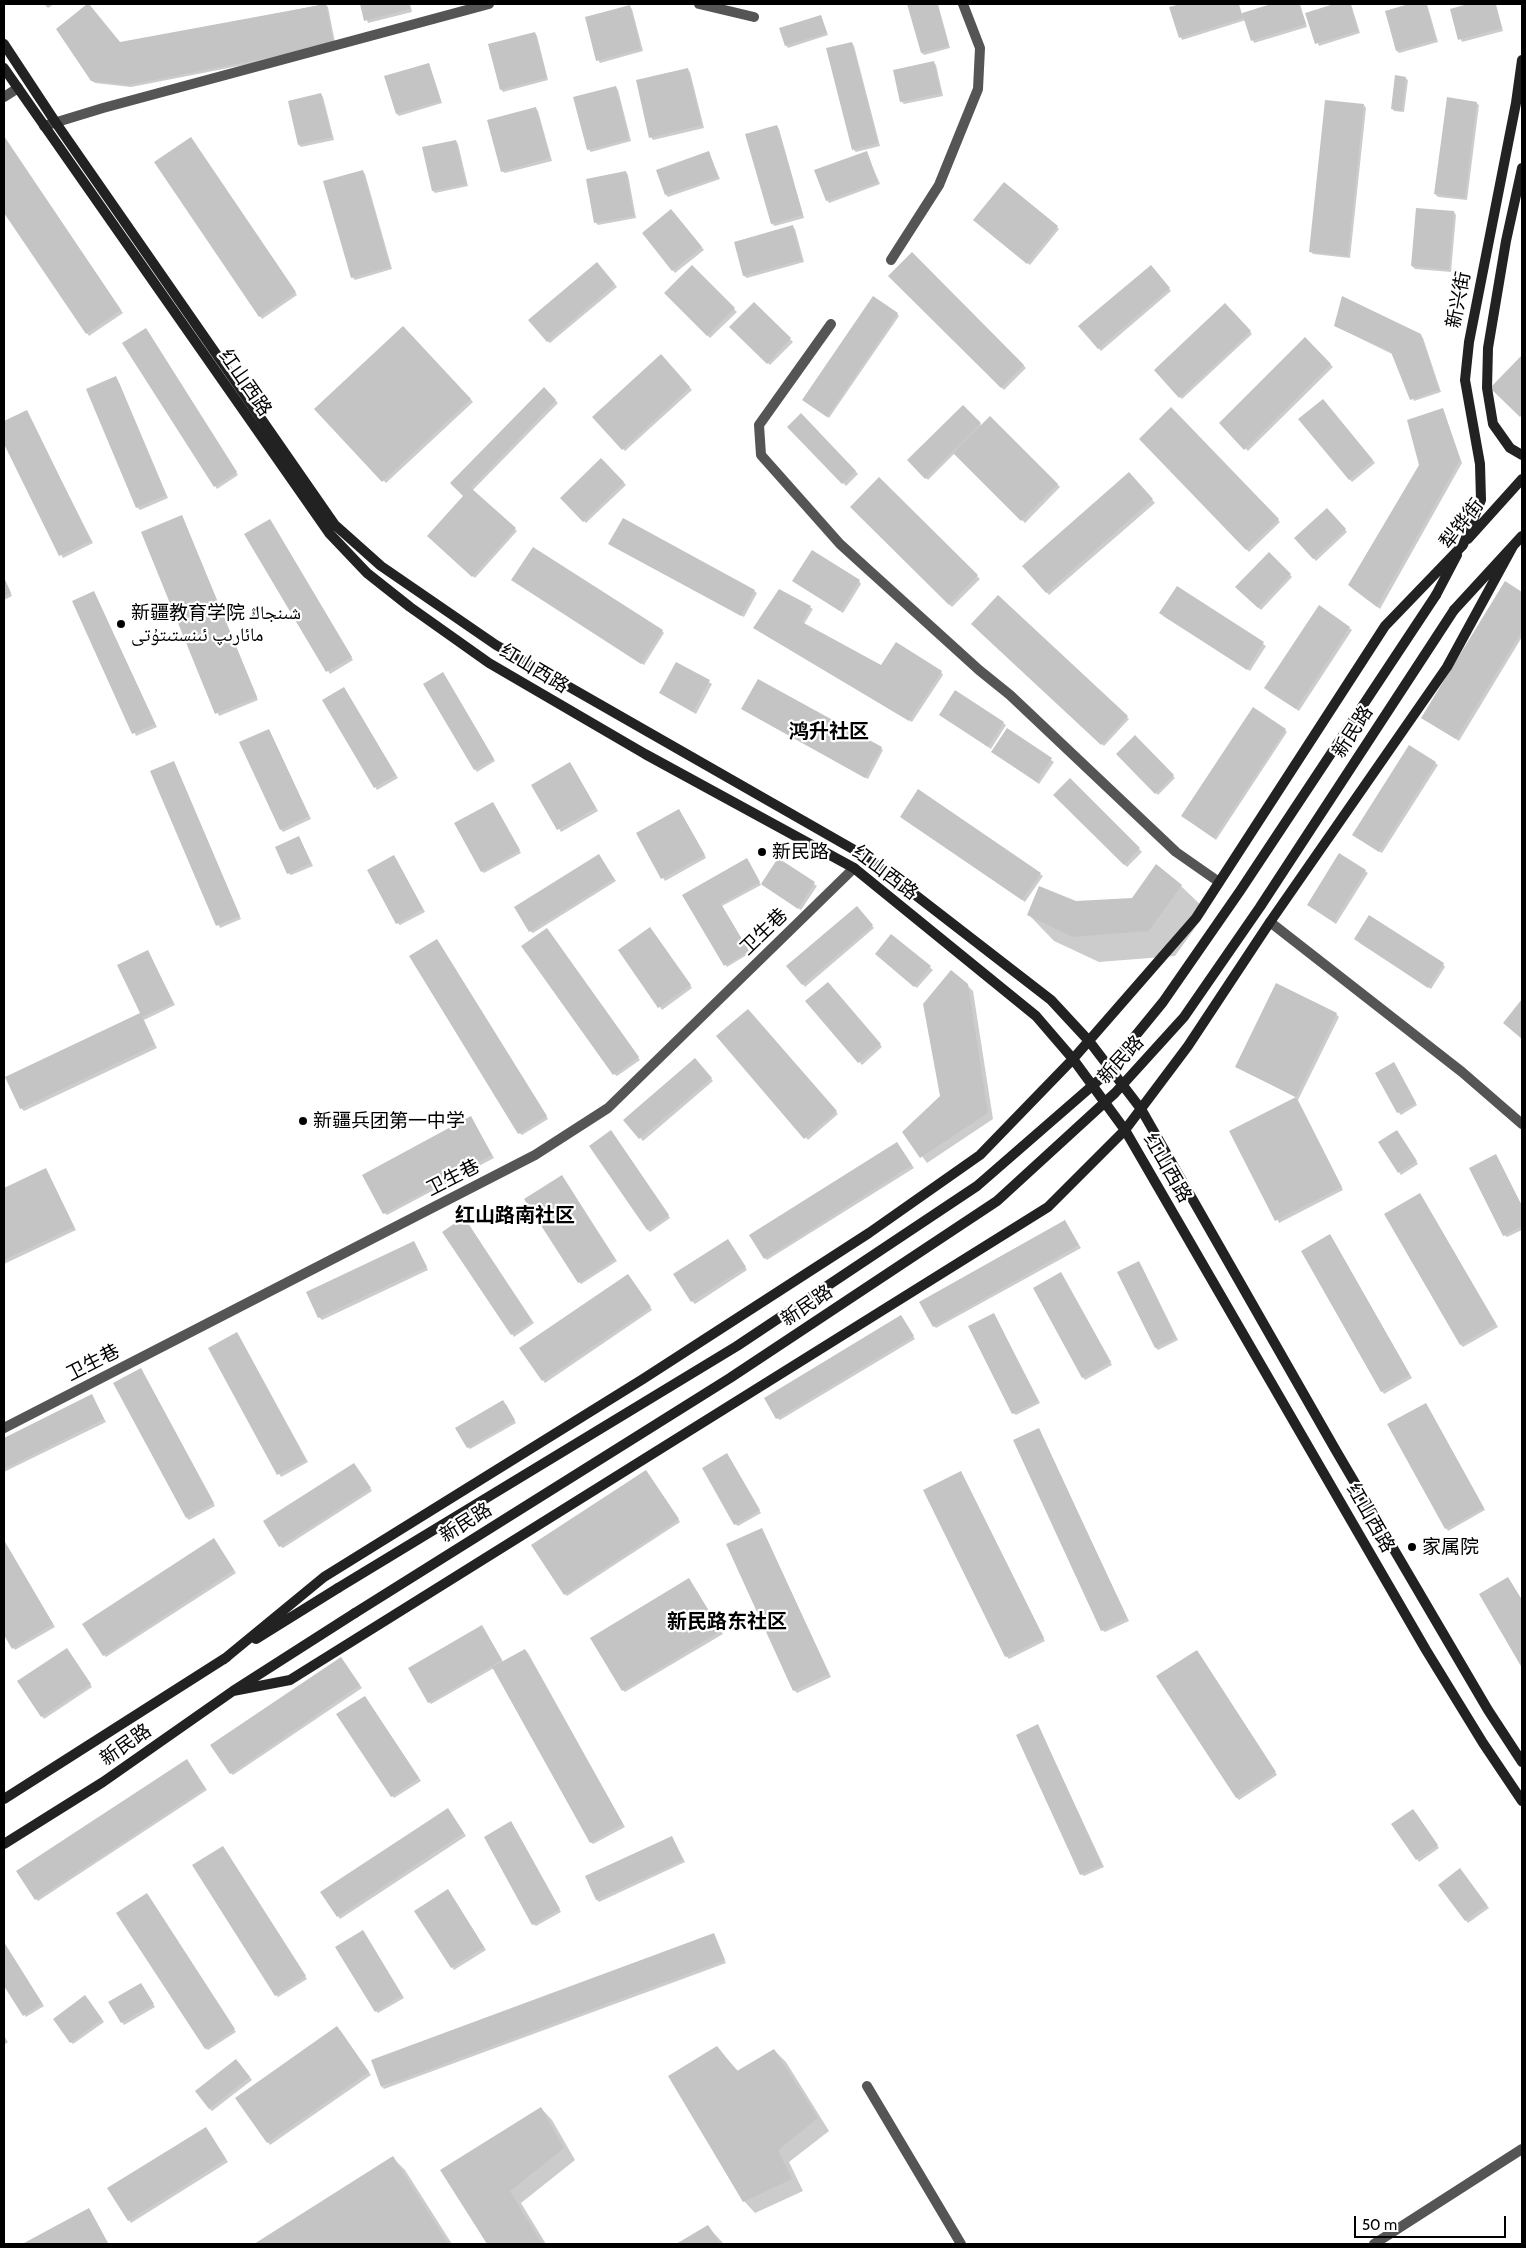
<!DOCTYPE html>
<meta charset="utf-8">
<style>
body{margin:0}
#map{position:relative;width:1526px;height:2248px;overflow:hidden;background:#fff;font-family:Cabin,sans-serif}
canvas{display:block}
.frame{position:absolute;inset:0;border:5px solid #000;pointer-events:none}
.scale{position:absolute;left:1354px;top:2216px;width:152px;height:22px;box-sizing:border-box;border:2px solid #000;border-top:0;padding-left:6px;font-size:15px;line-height:18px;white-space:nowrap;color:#000;-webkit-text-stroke:4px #fff;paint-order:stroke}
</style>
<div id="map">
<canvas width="1526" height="2248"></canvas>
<div class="frame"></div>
<div class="scale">50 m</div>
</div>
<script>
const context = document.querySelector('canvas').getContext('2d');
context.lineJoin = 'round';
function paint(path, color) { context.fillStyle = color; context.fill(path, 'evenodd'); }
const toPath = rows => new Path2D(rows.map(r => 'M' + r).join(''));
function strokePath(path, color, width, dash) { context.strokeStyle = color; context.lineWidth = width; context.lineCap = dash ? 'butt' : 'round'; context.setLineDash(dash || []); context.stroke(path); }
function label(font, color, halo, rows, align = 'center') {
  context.font = font + ' Cabin,"Noto Naskh Arabic","Noto Sans SC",sans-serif'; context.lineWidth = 4.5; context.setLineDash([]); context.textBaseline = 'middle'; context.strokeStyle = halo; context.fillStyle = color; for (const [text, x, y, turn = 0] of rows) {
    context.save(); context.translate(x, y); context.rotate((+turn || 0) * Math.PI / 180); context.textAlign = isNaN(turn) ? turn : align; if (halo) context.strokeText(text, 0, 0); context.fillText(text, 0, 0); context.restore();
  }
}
paint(toPath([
 [44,4,54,4,48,8],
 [325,4,328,7,336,47,131,87,95,83,92,81,120,44],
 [361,4,410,4,412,12,368,23],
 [909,4,938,4,950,48,924,55,922,53],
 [1185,4,1239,4,1242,14,1275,4,1300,4,1307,27,1254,43,1246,20,1182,40,1170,8],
 [1338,4,1351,4,1360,33,1319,46,1307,14],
 [1414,4,1427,4,1438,42,1399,53,1397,51,1386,11],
 [1473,4,1496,4,1503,31,1462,42,1451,10],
 [629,6,632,9,643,51,600,63,598,60],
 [821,16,828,35,788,48,786,45],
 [535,33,537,36,548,80,503,92,501,89],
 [852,43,854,46,880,146,856,152,853,149],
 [934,63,936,65,943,96,904,104,901,101],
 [429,64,442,103,399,116,397,114],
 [688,70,690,72,704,128,653,140,651,137],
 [1405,78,1408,80,1404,112,1394,111,1392,108],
 [616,87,618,90,631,141,591,152,588,149],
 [321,94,323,97,334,140,301,147,299,145],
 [1476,103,1479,105,1467,200,1438,197,1435,194],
 [1364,105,1366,108,1350,258,1313,254,1310,251],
 [535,108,538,111,552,161,505,173,502,171],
 [777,126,779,129,804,218,775,226,772,224,747,134],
 [4,137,123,313,89,336,4,211],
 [193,141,297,295,262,319,260,316],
 [456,141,458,144,468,186,435,193,433,191],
 [866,152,880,184,829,203,827,200],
 [709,153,720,179,668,197,666,195],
 [362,171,365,174,392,269,355,280,352,277],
 [626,172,628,175,636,218,598,225,595,222],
 [1417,209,1454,212,1456,215,1451,272,1415,269,1412,266],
 [674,213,704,250,675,273,643,233],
 [977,222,1057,227,1059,229,1030,265],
 [793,227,795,229,804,262,747,278,744,276,735,242],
 [912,254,1026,368,1004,390,890,276],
 [599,266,617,287,550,343,547,341],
 [1151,266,1171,291,1101,351,1080,327],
 [692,267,737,312,710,338,666,293],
 [754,304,793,342,770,365,731,327],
 [1225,305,1252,334,1182,399,1155,371],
 [897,314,899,316,829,418,806,402],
 [1335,326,1420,335,1423,338,1441,392,1414,401,1392,354],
 [403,328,473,402,386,483,316,409],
 [148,332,238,475,217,489,215,486],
 [1305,339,1333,367,1248,451,1220,423],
 [661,356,692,390,625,451,594,417],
 [1522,357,1522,417,1492,388],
 [118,380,168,498,140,510,137,507],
 [544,389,558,403,472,491,517,531,475,578,429,536,465,496],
 [1325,403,1375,463,1352,482,1300,419],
 [963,407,982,426,990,417,1060,487,1025,523,955,453,928,480,908,460],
 [1171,409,1280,522,1249,552,1141,439],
 [1443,409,1462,463,1380,609,1352,588,1421,466],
 [26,411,93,543,63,558,4,441,4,422],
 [801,415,858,474,846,486,789,427],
 [601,459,626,485,586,523,561,498],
 [1129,473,1155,503,1049,595,1024,566],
 [879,478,980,579,952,607,851,507],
 [1327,509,1347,532,1316,561,1295,538],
 [182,516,258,700,219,716,142,532],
 [272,523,353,660,330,674,246,535],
 [612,546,754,591,757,593,744,617],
 [1269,554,1292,577,1261,610,1237,587],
 [4,577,12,596,4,600],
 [859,581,861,584,843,613,796,583],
 [515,582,662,631,664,633,644,665],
 [1505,583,1522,594,1522,637,1459,741,1425,720],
 [1177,588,1266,646,1250,671,1163,616],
 [780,591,813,609,804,624,881,667,941,672,943,675,912,722,754,628],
 [94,592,157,727,136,736,74,602],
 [998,597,1129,719,1104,746,973,624],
 [1319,607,1352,630,1299,711,1268,691],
 [677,663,712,684,696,714,660,693],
 [445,676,495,761,477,772,475,769],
 [344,688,398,778,377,790,324,700],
 [956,692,1006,725,991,749,941,715],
 [743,709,881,748,883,750,868,779],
 [269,730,311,819,283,832,281,829],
 [1007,730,1054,762,1039,784,995,754],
 [1285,730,1287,732,1216,840,1185,818],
 [1135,737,1175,778,1158,795,1118,754],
 [173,762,241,919,220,928,152,771],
 [1435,763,1438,765,1382,853,1356,837],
 [572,766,598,811,561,832,533,785],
 [1070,780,1142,852,1127,867,1055,795],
 [493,803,521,853,484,873,482,871],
 [679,810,706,858,665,881,637,833],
 [904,819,1040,874,1043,876,1025,902],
 [299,837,313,866,291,875,288,873],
 [601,858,616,881,533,933,530,931],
 [396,859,425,912,400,925,397,923],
 [778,860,817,886,801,910,762,885],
 [749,862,761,885,722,906,750,953,727,967,684,896],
 [1365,871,1368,873,1336,924,1308,905],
 [1181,886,1207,911,1175,956,1099,962,1054,941,1029,915,1076,902,1133,899],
 [857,908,874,928,805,987,788,967],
 [652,931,692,988,662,1010,619,951],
 [549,932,640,1060,617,1076,614,1074],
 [891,935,933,970,917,988,879,956],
 [437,940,548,1119,522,1135,519,1133],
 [1358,942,1443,964,1445,967,1431,989],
 [148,951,175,1005,144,1020,157,1048,24,1111,21,1108,141,1014],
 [828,984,882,1047,862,1065,807,1002],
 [967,985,973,991,993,1119,927,1163,904,1132,942,1096],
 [751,1013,838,1114,808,1140,718,1036],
 [1336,1014,1339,1017,1298,1100,1343,1190,1279,1223,1231,1131,1297,1098,1237,1067],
 [695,1060,713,1081,643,1141,625,1120],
 [1396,1066,1417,1105,1401,1115,1398,1112],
 [471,1118,494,1158,387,1215,384,1213],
 [613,1134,670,1218,650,1232,648,1230],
 [1399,1134,1418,1164,1401,1175,1399,1172],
 [897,1143,914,1168,767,1260,765,1258],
 [1496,1156,1522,1206,1522,1230,1507,1237,1504,1235],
 [46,1169,76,1230,4,1264,4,1189],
 [564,1179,617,1261,581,1284,579,1282],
 [1420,1194,1498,1327,1463,1347,1461,1345],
 [466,1221,534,1323,514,1337,512,1334],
 [1065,1222,1081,1248,936,1328,934,1326],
 [1332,1238,1412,1378,1384,1394,1382,1391],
 [414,1243,428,1270,322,1320,319,1317,308,1293],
 [730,1243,747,1270,695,1304,692,1301],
 [1141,1265,1178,1340,1158,1350,1156,1348],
 [1061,1274,1112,1365,1085,1380,1083,1377],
 [630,1278,652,1310,545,1383,543,1380],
 [994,1314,1040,1403,1016,1415,1013,1413],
 [901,1317,915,1339,780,1420,777,1418],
 [239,1336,308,1462,281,1477,209,1348],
 [141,1370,215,1506,189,1520,187,1518],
 [92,1396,106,1422,4,1472,4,1439],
 [506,1404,516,1423,470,1449,468,1447],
 [1426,1404,1485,1510,1448,1531,1446,1528],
 [1039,1430,1129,1621,1105,1632,1102,1630],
 [727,1455,761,1513,738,1526,735,1524],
 [354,1464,372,1491,283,1548,280,1546],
 [646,1471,680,1522,567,1596,565,1594],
 [961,1473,1045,1641,1009,1659,1006,1656],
 [762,1529,831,1677,797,1693,794,1690],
 [4,1541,55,1627,15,1650,4,1633],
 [216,1542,236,1573,106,1657,104,1655],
 [1508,1578,1522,1600,1522,1665,1481,1594],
 [689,1579,723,1634,625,1692,623,1690],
 [484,1629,503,1662,525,1650,528,1653,625,1827,593,1844,591,1842,494,1668,431,1704,429,1702],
 [69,1652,92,1687,44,1719,18,1682],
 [1199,1654,1277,1775,1239,1800,1236,1797],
 [343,1661,362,1688,233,1775,231,1773],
 [367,1700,421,1781,394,1798,392,1796],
 [1038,1726,1104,1867,1084,1876,1081,1874],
 [189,1763,207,1790,38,1901,36,1899],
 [450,1812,466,1836,340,1919,338,1916],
 [1416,1813,1439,1848,1419,1862,1417,1859],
 [511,1823,561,1912,536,1926,533,1924],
 [672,1837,685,1862,599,1902,597,1900,586,1877],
 [225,1850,307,1979,278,1997,276,1995],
 [1462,1872,1489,1908,1468,1923,1439,1885],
 [450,1893,486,1950,454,1970,416,1911],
 [149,1897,236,2032,208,2050,205,2048],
 [365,1934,404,1998,378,2013,376,2011],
 [714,1935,726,1963,384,2089,382,2087],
 [4,1943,44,2006,26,2017,4,1984],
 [143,1987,155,2007,124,2025,110,2003],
 [88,1999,104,2022,73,2044,71,2042],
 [340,2030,371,2075,270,2145,268,2142],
 [4,2036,8,2042,4,2045],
 [717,2048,738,2071,774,2050,786,2062,829,2131,789,2162,803,2191,755,2213,744,2201],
 [239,2063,252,2080,212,2111,209,2108],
 [541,2108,552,2120,575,2160,521,2203,546,2244,488,2244,442,2170],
 [208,2131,228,2162,131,2223,129,2220],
 [393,2158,405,2170,452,2244,256,2244],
 [91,2212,108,2244,25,2244],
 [708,2227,724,2244,678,2244]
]), '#0003');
paint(toPath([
 [87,4,89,4,120,42,326,4,334,45,128,85,91,81,56,29],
 [360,4,409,4,410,9,364,21],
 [907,4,937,4,949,46,921,53],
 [1181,4,1238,4,1243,18,1179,38,1169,7],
 [1271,4,1299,4,1306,24,1251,41,1242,13],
 [1334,4,1350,4,1358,31,1315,44,1305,13],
 [1409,4,1426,4,1436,40,1396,51,1385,11],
 [1468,4,1495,4,1502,28,1458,40,1450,9],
 [630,5,641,49,596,61,585,17],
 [821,15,827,33,785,46,779,28],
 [535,32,547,78,500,90,488,44],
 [852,42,878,143,852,150,826,48],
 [934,61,941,93,900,102,893,70],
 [429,63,441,101,396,114,384,76],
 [688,68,702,125,649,138,636,80],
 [1395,75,1406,77,1402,111,1391,109],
 [616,86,629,139,587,150,573,97],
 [321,93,332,137,298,145,288,101],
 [1447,97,1477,102,1465,198,1434,194],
 [1325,100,1364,104,1348,256,1309,252],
 [536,107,550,158,501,172,487,120],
 [777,125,803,215,771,224,745,134],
 [4,136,121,310,86,334,4,213],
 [191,137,296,292,259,317,154,162],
 [456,140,466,184,432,191,422,147],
 [709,151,718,177,665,195,656,170],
 [867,151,878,182,826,201,814,170],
 [363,170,390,267,351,278,323,181],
 [626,171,634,216,594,223,586,179],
 [1004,182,1058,226,1027,264,973,220],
 [1416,208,1454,211,1449,270,1411,266],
 [671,209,702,247,672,271,642,233],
 [793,225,802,260,743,276,734,242],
 [912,252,1024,365,1001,388,888,276],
 [597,262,615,284,547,342,528,320],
 [692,265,735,308,707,336,664,293],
 [1151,265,1170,288,1098,349,1078,326],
 [873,296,898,313,827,417,802,400],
 [1342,296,1421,334,1439,390,1410,400,1391,352,1334,326],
 [754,302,791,338,767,364,729,327],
 [1225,303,1251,331,1179,398,1154,370],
 [403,326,471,399,382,482,314,409],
 [146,328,237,472,214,487,122,343],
 [1305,337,1331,364,1244,450,1219,423],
 [661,354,690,387,622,450,592,417],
 [1522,355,1522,415,1520,417,1490,388],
 [116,376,166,495,136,508,86,389],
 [544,387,556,400,471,488,516,528,472,577,427,536,463,496,450,483],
 [1323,399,1373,460,1349,480,1298,419],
 [963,405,981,423,925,479,907,460],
 [1171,407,1279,519,1246,550,1139,439],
 [1443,408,1460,460,1377,607,1348,585,1419,465,1407,420],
 [27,410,91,541,59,556,4,444,4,421],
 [801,413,856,471,842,484,787,427],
 [990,416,1058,484,1021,521,953,453],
 [601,458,624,482,583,522,560,498],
 [1129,472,1153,499,1046,593,1022,566],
 [879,477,978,575,949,605,850,507],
 [1327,508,1346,529,1313,559,1294,538],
 [182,515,257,697,215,714,141,532],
 [623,518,755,590,741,616,608,544],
 [270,519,352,657,326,672,244,534],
 [533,547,663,630,641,664,511,580],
 [812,550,860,580,840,611,792,581],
 [1269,552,1291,574,1258,608,1235,587],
 [4,578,11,593,4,596],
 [1505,581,1522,592,1522,631,1456,739,1421,718],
 [1177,586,1264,642,1247,670,1159,613],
 [779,589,811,606,802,622,881,665,896,642,942,671,909,721,753,628],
 [94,591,155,724,132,734,72,601],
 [998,595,1128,716,1101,745,971,624],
 [1319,605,1350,627,1296,709,1264,688],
 [676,662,710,680,693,712,659,693],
 [443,672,494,759,474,770,423,684],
 [758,679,882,747,865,778,741,709],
 [344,687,396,775,374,788,322,700],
 [955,690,1004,722,988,747,939,715],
 [1253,707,1286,729,1214,838,1181,816],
 [1007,728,1052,758,1037,782,991,752],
 [269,729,309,816,280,830,239,742],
 [1135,735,1174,775,1155,794,1116,754],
 [1409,745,1436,762,1379,852,1352,835],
 [174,761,240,916,216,926,150,771],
 [570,762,596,808,557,830,531,785],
 [1070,778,1140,848,1124,865,1053,795],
 [918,789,1041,873,1022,900,900,817],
 [493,802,520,850,481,872,454,823],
 [679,809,705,855,661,879,636,833],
 [299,836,311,863,287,874,275,847],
 [1339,853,1366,870,1334,922,1307,905],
 [599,854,614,879,529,932,514,907],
 [394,855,423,909,396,924,367,870],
 [747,858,760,882,721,904,749,951,724,966,682,895],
 [778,858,815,882,798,909,761,884],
 [1156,864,1182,885,1149,931,1073,937,1027,915,1039,886,1076,901,1132,898],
 [857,906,873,925,802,985,786,966],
 [1369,915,1444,963,1428,988,1354,939],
 [650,927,691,985,658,1008,618,950],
 [547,928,639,1057,613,1075,521,946],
 [891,934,931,966,914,987,875,954],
 [437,939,547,1116,518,1134,409,956],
 [148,950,173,1003,142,1017,155,1045,20,1109,5,1077,140,1013,117,965],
 [951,970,968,984,988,1113,920,1158,902,1132,940,1096,923,1004],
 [828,982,881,1044,858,1063,805,1001],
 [1276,983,1337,1013,1296,1097,1235,1067],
 [1522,999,1522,1039,1503,1023],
 [748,1009,837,1111,804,1139,716,1036],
 [695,1058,712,1078,639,1139,623,1120],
 [1394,1062,1416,1103,1397,1113,1375,1073],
 [1296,1097,1342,1187,1275,1221,1229,1131],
 [471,1116,492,1155,383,1214,362,1175],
 [611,1130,669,1215,647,1230,589,1146],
 [1397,1130,1417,1161,1398,1173,1378,1142],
 [897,1142,912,1165,764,1259,749,1235],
 [1496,1154,1522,1206,1522,1226,1503,1236,1469,1168],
 [46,1168,74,1227,4,1260,4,1188],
 [562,1175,615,1259,578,1283,524,1199],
 [1420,1193,1496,1324,1460,1345,1384,1214],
 [464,1217,532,1321,511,1335,442,1232],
 [1065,1220,1079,1245,933,1327,919,1302],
 [1330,1234,1410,1375,1381,1392,1301,1251],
 [728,1239,746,1267,691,1302,673,1274],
 [414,1241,427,1267,318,1318,306,1292],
 [1139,1261,1176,1338,1155,1348,1117,1272],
 [1061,1272,1111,1362,1082,1378,1033,1288],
 [628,1274,651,1307,542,1381,519,1348],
 [994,1313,1038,1401,1012,1414,968,1326],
 [901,1315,914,1336,776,1419,764,1398],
 [237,1332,306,1460,277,1475,208,1348],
 [141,1368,214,1503,186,1518,113,1383],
 [92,1394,104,1419,4,1469,4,1438],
 [503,1400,515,1420,467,1448,455,1428],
 [1426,1403,1484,1508,1445,1529,1387,1424],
 [1039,1428,1127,1618,1101,1631,1013,1440],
 [727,1453,760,1510,734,1525,702,1468],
 [354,1463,371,1488,279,1547,263,1521],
 [646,1470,679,1519,564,1595,531,1545],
 [961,1471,1044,1638,1005,1657,923,1490],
 [762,1528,829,1674,793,1691,726,1544],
 [214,1538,234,1570,103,1656,82,1624],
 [4,1540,53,1624,12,1649,4,1635],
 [1508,1577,1522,1600,1522,1668,1479,1594],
 [689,1578,721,1631,622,1691,590,1638],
 [482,1625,502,1660,428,1703,408,1668],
 [67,1648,91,1684,41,1717,17,1681],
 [525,1649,623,1824,590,1843,492,1667],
 [1197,1650,1276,1772,1236,1798,1156,1676],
 [341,1657,360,1685,230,1774,210,1745],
 [365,1696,419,1778,391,1797,336,1714],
 [1038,1724,1102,1865,1080,1875,1016,1735],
 [187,1759,205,1788,35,1900,16,1871],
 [448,1808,464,1833,337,1917,320,1892],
 [1413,1809,1438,1845,1416,1860,1391,1824],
 [511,1821,560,1909,532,1925,484,1837],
 [672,1836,683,1860,596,1900,585,1876],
 [223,1846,306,1976,275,1996,192,1865],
 [1460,1868,1487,1905,1465,1921,1438,1885],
 [448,1889,484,1947,451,1968,414,1911],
 [147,1893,235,2029,205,2049,116,1913],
 [363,1930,402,1995,375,2012,335,1947],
 [714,1933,725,1960,381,2087,371,2060],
 [4,1942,42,2003,23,2016,4,1986],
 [141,1983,154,2004,121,2023,108,2002],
 [85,1995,102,2019,70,2043,53,2019],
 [337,2026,369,2072,267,2143,235,2098],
 [717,2046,737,2071,774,2049,818,2118,778,2150,792,2179,743,2202,668,2076],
 [236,2059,250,2077,209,2109,195,2091],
 [541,2107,564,2148,510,2191,542,2244,487,2244,440,2170],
 [206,2127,226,2159,128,2221,107,2188],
 [393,2156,448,2244,254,2244],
 [89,2208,108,2243,24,2244,24,2243],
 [708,2225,721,2244,676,2244]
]), '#c4c4c4');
strokePath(toPath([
 [699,4,754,17],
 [4,97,18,88],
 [44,126,103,108,489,4],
 [891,260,939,185,978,89,980,48,963,4],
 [831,324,759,425,761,455,840,544,979,670,1010,695,1176,852,1219,882],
 [1270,922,1462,1072,1522,1124],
 [4,1428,535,1155,608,1108,854,868],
 [867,2086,961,2244],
 [1374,2244,1522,2149]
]), '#555', 10);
strokePath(toPath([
 [4,44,56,123,335,525,381,566,496,645,865,856,1051,1000,1089,1041,1141,1109,1335,1449,1488,1710,1522,1762],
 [4,68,329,533,367,573,410,607,489,663,645,754,854,868,1036,1016,1073,1059,1125,1130,1426,1650,1483,1743,1522,1801],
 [1522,168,1506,241,1488,348,1487,388,1493,424,1510,448,1522,455],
 [1468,539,1522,479],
 [1436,595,1457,555],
 [1454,610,1522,536],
 [256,1639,338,1588],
 [223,1660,324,1577,643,1379,869,1233,980,1155,1073,1059,1196,918,1385,626,1463,545,1481,500,1480,464,1465,380,1469,342,1516,103,1522,60],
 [233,1691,290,1680,1048,1207,1125,1130,1188,1046,1270,922,1447,667,1513,546],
 [4,1799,227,1657],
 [4,1844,103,1782,233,1691,355,1613]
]), '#222', 10);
strokePath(toPath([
 [338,1588,737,1346,977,1186,1100,1079,1163,1002,1240,891,1436,595],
 [355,1613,730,1378,997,1201,1115,1093,1184,1017,1260,907,1454,610]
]), '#222', 10);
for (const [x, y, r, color] of [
 [121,624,5,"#000"],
 [762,852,5,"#000"],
 [303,1121,5,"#000"],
 [1412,1547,5,"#000"]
]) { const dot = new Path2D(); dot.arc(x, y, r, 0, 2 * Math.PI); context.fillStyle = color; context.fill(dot); strokePath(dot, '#fff', 2); }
label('19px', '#000', '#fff', [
 ["新兴街",1459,300,-79],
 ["红山西路",245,383,55],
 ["犁铧街",1462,524,-52],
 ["红山西路",534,669,31],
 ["新民路",1353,732,-57],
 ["红山西路",885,873,37],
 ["卫生巷",764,932,-44],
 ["新民路",1121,1060,-47],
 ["红山西路",1167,1168,60],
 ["卫生巷",453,1178,-27],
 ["新民路",807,1306,-34],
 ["卫生巷",93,1363,-27],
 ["红山西路",1370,1518,60],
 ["新民路",466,1523,-32],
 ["新民路",126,1745,-35]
]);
label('19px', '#000', '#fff', [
 ["新疆教育学院 شىنجاڭ",131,613],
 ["مائارىپ ئىنستىتۇتى",131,635],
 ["新民路",772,852],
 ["新疆兵团第一中学",313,1121],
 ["家属院",1422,1547]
], 'left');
label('bold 20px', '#000', '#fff', [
 ["鸿升社区",829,732],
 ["红山路南社区",515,1216],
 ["新民路东社区",727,1622]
]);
</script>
